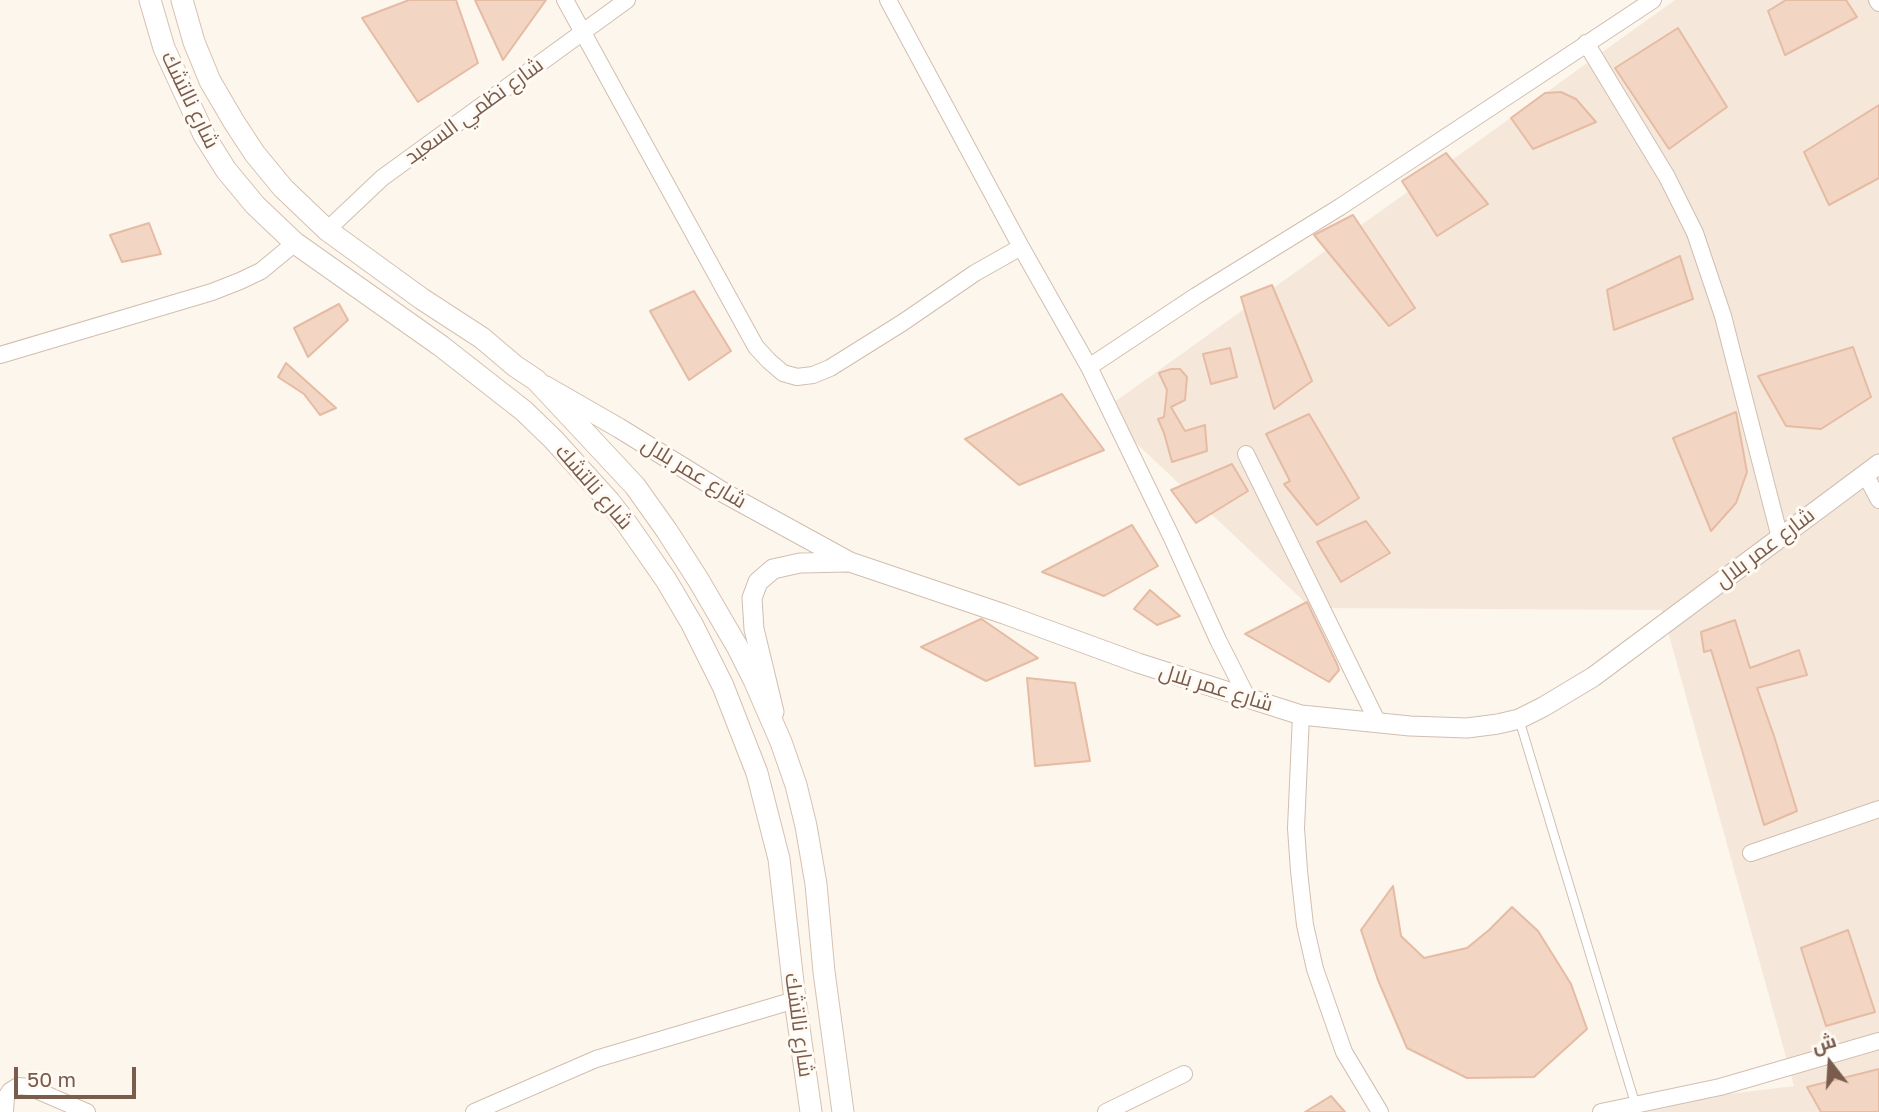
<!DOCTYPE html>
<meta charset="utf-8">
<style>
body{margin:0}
#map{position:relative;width:1879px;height:1112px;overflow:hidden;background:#fdf6ec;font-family:"Golos Text",Cairo,sans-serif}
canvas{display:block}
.north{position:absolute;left:1795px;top:1028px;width:70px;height:70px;-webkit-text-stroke:5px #fffaf3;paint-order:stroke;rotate:343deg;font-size:19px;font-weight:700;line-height:28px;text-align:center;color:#7a5c4d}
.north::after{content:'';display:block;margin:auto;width:24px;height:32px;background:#7a5c4d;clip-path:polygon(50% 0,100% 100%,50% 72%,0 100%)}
.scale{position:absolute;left:14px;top:1067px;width:122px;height:32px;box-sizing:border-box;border:4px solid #7a5c4d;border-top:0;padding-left:9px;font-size:21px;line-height:24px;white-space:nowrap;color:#7a5c4d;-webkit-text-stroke:5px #fffaf3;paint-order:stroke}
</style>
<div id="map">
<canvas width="1879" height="1112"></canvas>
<div class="north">ش</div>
<div class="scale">50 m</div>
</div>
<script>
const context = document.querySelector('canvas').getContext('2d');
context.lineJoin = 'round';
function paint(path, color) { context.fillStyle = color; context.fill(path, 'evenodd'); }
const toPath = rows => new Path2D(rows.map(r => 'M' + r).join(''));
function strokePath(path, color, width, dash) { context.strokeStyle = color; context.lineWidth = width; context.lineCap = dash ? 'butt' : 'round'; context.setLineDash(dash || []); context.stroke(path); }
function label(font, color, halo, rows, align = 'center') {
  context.font = font + ' "Golos Text",Cairo,sans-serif'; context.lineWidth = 6; context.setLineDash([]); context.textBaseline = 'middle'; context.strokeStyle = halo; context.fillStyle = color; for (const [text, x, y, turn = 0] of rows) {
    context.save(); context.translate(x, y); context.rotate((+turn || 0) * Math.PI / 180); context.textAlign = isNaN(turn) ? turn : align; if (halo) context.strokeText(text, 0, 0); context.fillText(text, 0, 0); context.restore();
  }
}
paint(toPath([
 [1675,0,1879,0,1879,1112,1641,1112,1639,1105,1794,1086,1662,610,1311,608,1102,411]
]), '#f5e8da');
const building = toPath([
 [409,0,456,0,478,63,418,102,362,18,409,0],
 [475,0,546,0,503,60,475,0],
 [1786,0,1846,0,1857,17,1785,55,1768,11,1786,0],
 [1678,28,1727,107,1669,149,1615,68,1678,28],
 [1561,92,1576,99,1596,122,1533,149,1511,118,1545,93,1561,92],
 [1879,105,1879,178,1829,205,1804,152,1879,105],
 [1446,153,1488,204,1437,236,1402,181,1446,153],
 [1353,215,1415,308,1389,326,1314,235,1353,215],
 [149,223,161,254,122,262,110,235,149,223],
 [1680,256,1693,299,1614,330,1607,290,1680,256],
 [1272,285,1312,381,1274,409,1241,297,1272,285],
 [694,291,731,351,689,380,650,311,694,291],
 [339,304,348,320,308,357,294,328,339,304],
 [1853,347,1871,397,1821,429,1786,426,1758,376,1853,347],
 [1230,348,1237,377,1211,384,1203,354,1230,348],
 [286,363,336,408,320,415,304,394,278,377,286,363],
 [1171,369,1180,369,1187,377,1185,400,1171,407,1185,431,1205,425,1207,451,1172,462,1164,433,1158,419,1164,417,1167,390,1159,373,1171,369],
 [1062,394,1104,450,1019,485,965,439,1062,394],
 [1736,412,1747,472,1736,503,1711,531,1673,438,1736,412],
 [1309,414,1359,498,1317,525,1284,484,1290,481,1266,434,1309,414],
 [1232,464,1248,491,1196,523,1171,490,1232,464],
 [1366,521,1390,553,1341,582,1317,542,1366,521],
 [1132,525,1158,566,1104,596,1042,572,1132,525],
 [1150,590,1180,616,1157,625,1134,609,1150,590],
 [1307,602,1337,664,1339,670,1329,682,1245,634,1307,602],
 [981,619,983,620,1038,658,986,681,921,647,981,619],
 [1735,620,1750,668,1799,650,1807,675,1757,688,1774,736,1797,811,1764,825,1742,750,1711,650,1704,652,1701,632,1735,620],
 [1027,678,1075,683,1090,761,1035,766,1027,678],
 [1393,886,1401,936,1424,958,1467,948,1489,930,1512,907,1538,931,1571,984,1587,1029,1534,1077,1467,1078,1407,1048,1378,980,1361,930,1393,886],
 [1848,930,1875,1012,1826,1026,1801,948,1848,930],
 [1879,1069,1879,1112,1821,1112,1807,1087,1879,1069],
 [1331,1096,1345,1112,1305,1112,1331,1096]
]);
paint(building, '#f3d5c3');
strokePath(building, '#e6bba3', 2);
const service = toPath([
 [1519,719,1635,1103]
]);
const minor = toPath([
 [565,0,756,347,769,361,783,373,797,377,813,375,830,368,902,323,975,273,1021,247,1089,367],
 [888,0,1021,247],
 [1877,0,1879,3],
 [1586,43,1667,177,1695,233,1723,316,1780,538],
 [327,230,382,178,627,0],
 [0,355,212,292,240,281,261,271,295,243],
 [1246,454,1378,723],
 [1865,474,1879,500],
 [1247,697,1218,640,1172,538,1089,367,1196,296,1340,207,1653,0],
 [1301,715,1296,828,1299,871,1305,925,1315,969,1344,1052,1380,1112],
 [1751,853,1879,809],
 [5,1112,6,1097,10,1091,18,1086,29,1087,87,1112],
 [474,1112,596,1059,795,1000],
 [1106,1112,1184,1074],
 [1601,1112,1720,1087,1879,1041]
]);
const tertiary = toPath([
 [546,386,619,428,726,494,850,562,1004,614,1138,663,1301,715,1410,726,1467,728,1498,724,1519,719,1543,707,1593,677,1879,464],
 [774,712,754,629,752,598,758,582,773,569,800,563,848,562]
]);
const secondary = toPath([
 [150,0,164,48,204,135,226,170,255,205,295,243,441,346,524,411,553,439,609,501,627,524,666,580,692,624,723,686,757,773,779,859,795,1000,811,1112],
 [182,0,194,42,210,81,234,122,255,154,283,188,327,230,422,299,482,338,515,366,536,380,635,486,667,531,699,581,738,648,754,680,781,742,796,785,806,826,816,884,824,972,843,1112]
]);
strokePath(service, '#d1beb0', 10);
strokePath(minor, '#d1beb0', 18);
strokePath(tertiary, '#d1beb0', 21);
strokePath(secondary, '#d6c0b0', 23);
strokePath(service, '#fff', 8);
strokePath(minor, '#fff', 16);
strokePath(tertiary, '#fff', 19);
strokePath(secondary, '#fff', 21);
label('21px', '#7a5c4d', '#fffaf3', [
 ["شارع نالتشك",190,100,64],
 ["شارع نظمي السعيد",474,111,-36],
 ["شارع عمر بلال",694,473,31],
 ["شارع نالتشك",594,487,49],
 ["شارع عمر بلال",1765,548,-37],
 ["شارع عمر بلال",1216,688,17],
 ["شارع نالتشك",799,1025,82]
]);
</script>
